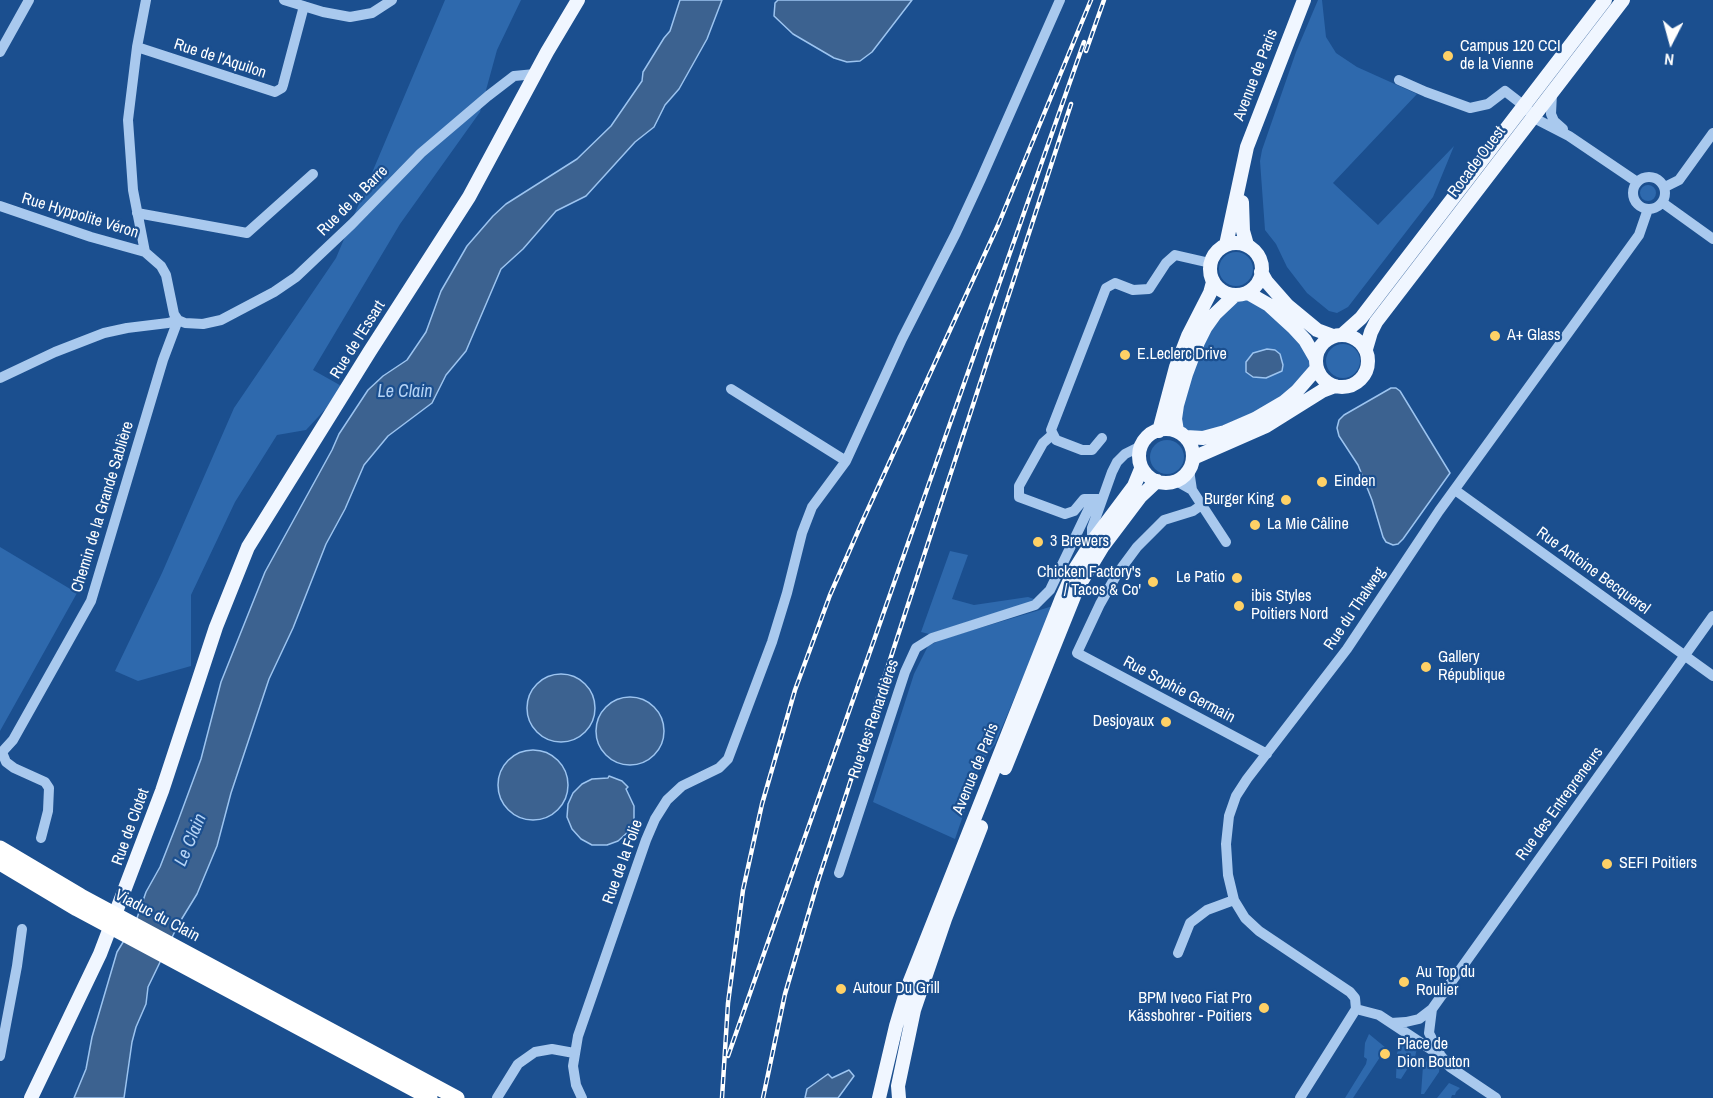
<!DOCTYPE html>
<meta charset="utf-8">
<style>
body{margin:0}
#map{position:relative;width:1713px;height:1098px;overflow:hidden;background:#1b4f8f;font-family:"Archivo Narrow",sans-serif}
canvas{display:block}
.north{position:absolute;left:1641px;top:12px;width:60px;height:60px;-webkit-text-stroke:4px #1b4f8f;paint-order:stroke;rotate:186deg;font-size:16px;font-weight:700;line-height:24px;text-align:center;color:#fff}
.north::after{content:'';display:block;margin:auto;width:21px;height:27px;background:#fff;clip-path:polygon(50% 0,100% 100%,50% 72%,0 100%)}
</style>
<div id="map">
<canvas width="1713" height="1098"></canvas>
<div class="north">N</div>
</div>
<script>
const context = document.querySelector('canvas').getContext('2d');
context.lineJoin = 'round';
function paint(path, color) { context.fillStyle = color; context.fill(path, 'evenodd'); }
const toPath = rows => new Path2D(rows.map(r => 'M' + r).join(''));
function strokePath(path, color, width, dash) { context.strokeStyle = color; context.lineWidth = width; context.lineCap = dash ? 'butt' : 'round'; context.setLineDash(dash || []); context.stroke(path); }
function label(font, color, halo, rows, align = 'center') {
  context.font = font + ' "Archivo Narrow",sans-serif'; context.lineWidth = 4.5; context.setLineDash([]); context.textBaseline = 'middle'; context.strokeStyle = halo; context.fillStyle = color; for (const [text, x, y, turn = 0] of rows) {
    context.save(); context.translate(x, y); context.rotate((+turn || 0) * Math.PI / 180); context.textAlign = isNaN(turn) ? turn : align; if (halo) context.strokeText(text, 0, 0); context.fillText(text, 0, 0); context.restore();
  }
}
paint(toPath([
 [445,0,521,0,497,50,480,112,400,224,313,370,345,388,306,430,277,435,235,502,191,595,191,666,138,681,115,671,162,573,234,408,336,258],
 [1318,0,1322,0,1326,37,1336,53,1357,67,1417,94,1333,183,1378,225,1454,146,1433,197,1348,307,1337,313,1329,311,1307,293,1287,267,1276,244,1265,230,1260,161,1262,150,1296,52],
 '1640 193a8 8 0 1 1 16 0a8 8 0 1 1-16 0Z',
 '1219 269a17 17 0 1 1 34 0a17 17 0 1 1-34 0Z',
 [1239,299,1246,299,1274,314,1310,355,1310,365,1308,374,1298,384,1262,409,1209,431,1192,433,1186,430,1181,425,1181,407,1208,331],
 '1326 361a17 17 0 1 1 34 0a17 17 0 1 1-34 0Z',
 '1150 457a17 17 0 1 1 34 0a17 17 0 1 1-34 0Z',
 [0,547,77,593,0,731],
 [950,551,968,555,952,599,974,605,1028,597,1037,600,929,634,921,632],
 [1053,606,995,744,981,763,955,839,873,802,914,674,928,646,943,639],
 [1369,1034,1386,1048,1353,1098,1345,1098,1366,1064,1367,1059,1364,1057,1365,1043],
 [1404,1043,1411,1043,1417,1048,1415,1057,1401,1079,1396,1078,1397,1053,1400,1046],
 [1430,1057,1436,1058,1440,1063,1439,1072,1424,1094,1421,1094,1423,1066],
 [1449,1083,1460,1088,1456,1092,1455,1095,1452,1095,1451,1098,1437,1098]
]), '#2e69ad');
const water = toPath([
 [680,0,722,0,707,39,679,89,665,105,654,127,635,142,586,196,556,211,523,249,501,269,466,351,446,375,432,403,388,436,364,465,345,509,326,544,293,628,269,679,231,793,217,846,197,894,178,925,148,987,146,1004,136,1027,132,1042,124,1098,74,1098,86,1069,92,1037,117,952,136,921,146,892,160,867,178,821,201,759,221,682,265,572,332,450,339,434,368,390,383,376,407,360,426,332,441,291,467,246,493,216,506,204,577,159,611,126,642,81,643,72,664,38,670,31,680,0],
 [778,0,912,0,872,52,860,61,847,62,834,58,793,34,774,16,775,3,778,0],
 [1267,349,1275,350,1280,354,1283,365,1282,371,1266,378,1253,377,1246,372,1246,362,1253,353,1267,349],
 [1391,388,1396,388,1400,391,1450,473,1403,539,1398,544,1393,545,1386,542,1383,537,1372,500,1358,465,1339,436,1337,428,1339,420,1344,415,1391,388],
 '527 708a34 34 0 1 1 68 0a34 34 0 1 1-68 0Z',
 '596 731a34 34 0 1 1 68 0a34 34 0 1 1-68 0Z',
 '498 785a35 35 0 1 1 70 0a35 35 0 1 1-70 0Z',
 [609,776,622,781,628,787,626,789,634,806,634,821,628,832,618,841,607,845,592,845,581,839,572,829,567,817,568,804,573,793,582,784,592,779,608,778,609,776],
 [849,1070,854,1076,838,1098,805,1098,807,1089,828,1074,832,1078,849,1070]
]);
paint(water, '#3c6290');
strokePath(water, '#9cc4f0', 1.5);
strokePath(toPath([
 [284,0,323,12,350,17,372,13,392,0],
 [137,47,275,92,282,88,283,85,304,6],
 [0,52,29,0],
 [1399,80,1426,92,1470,108,1488,104,1505,91,1523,105,1536,119,1569,136,1637,182],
 [1552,93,1551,114,1554,121,1563,129],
 '1633 193a16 16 0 1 1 32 0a16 16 0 1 1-32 0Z',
 [1665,187,1679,180,1713,133],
 [1663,203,1713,239],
 [0,206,91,237,145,252,161,266,166,275,174,314,178,320],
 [137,213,247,233,313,174],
 [145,252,133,190,128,120,137,47,146,0],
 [178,320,185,323,203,324,221,320,274,292,296,277,352,224,421,153,488,96,514,76,535,74],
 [0,378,55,352,104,333,127,328,168,323,178,320],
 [1052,435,1043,443,1019,486,1019,497,1065,514,1074,511,1084,499,1097,499],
 [1102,438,1092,450,1082,450,1056,440,1051,430,1106,288,1115,283,1133,290,1149,289,1166,263,1175,255,1210,263],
 [846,461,902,339,956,233,981,179,1060,0],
 [1189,470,1192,490],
 [1176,481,1192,490,1226,542],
 [1455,490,1713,676],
 [1203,504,1193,511,1164,520,1137,547,1117,574,1100,604,1077,653,1267,754],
 [1092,542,1092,528,1112,472,1117,462,1125,454,1141,446],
 [41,838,48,811,49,788,45,782,14,768,6,762,2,752,13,740,91,601,163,360,178,320],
 [839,873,905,672,916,648,932,638,1035,605,1050,590,1091,504,1097,499,1102,500],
 [1178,953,1190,923,1207,910,1234,900],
 [1356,1009,1355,998,1350,992,1259,931,1245,918,1234,900,1228,875,1226,844,1229,816,1236,796,1247,779,1347,649,1439,511,1639,235,1648,209],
 [1356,1009,1379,1015,1441,1056,1450,1067,1496,1098],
 [1432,1009,1429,1033,1440,1054],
 [1391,1023,1406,1022,1419,1019,1432,1009,1713,616],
 [0,1056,17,966,22,929],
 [497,1098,518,1064,535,1052,552,1049,574,1053],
 [582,1098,576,1085,573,1066,578,1036,646,840,655,819,667,800,682,786,719,768,728,759,772,642,787,593,802,533,812,507,846,461,731,389],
 [1300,1098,1356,1009]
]), '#a9c9ee', 10);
strokePath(toPath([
 [1242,202,1243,231,1247,245],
 '1210 269a26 26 0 1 1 52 0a26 26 0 1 1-52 0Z',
 [1226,245,1247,147,1304,0],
 [1261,272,1266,281,1288,306,1317,330,1333,336],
 [1248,293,1269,305,1293,327,1305,340,1316,359],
 '1316 361a26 26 0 1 1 52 0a26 26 0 1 1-52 0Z',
 [1342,335,1361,318,1605,0],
 [1366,349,1371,332,1376,322,1623,0],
 '1139 456a27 27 0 1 1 54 0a27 27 0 1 1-54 0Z',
 [1159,431,1176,367,1188,336,1210,293,1213,282],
 [1177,431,1175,419,1177,405,1186,374,1198,342,1205,328,1215,314,1235,295],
 [1186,437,1203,438,1225,432,1255,419,1284,402,1297,391,1317,368],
 [1193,458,1266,426,1322,391,1335,386],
 [1005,768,1077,589,1103,546,1140,497,1157,481],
 [31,1098,100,954,162,791,216,627,248,547,370,351,469,197,547,52,578,0],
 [879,1098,896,1026,908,986,1061,600,1075,569,1092,542,1134,486,1141,469],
 [899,1098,898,1086,914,1010,945,919,981,827]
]), '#f0f6ff', 14);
strokePath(toPath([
 [0,848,81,896,457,1098],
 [0,863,77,909,430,1098]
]), '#fff', 15);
const rail = toPath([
 [1086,51,1104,0],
 [728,1056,1084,42],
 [722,1098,728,1003,743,890,762,804,795,690,830,595,863,520,999,223,1091,0],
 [763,1098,785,994,818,881,1071,104]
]);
strokePath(rail, '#fff', 4.5);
strokePath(rail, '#1b4f8f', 2, [7]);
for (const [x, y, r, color] of [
 [1448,56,6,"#ffd166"],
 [1495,336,6,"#ffd166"],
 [1125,355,6,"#ffd166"],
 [1322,482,6,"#ffd166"],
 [1286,500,6,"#ffd166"],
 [1255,525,6,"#ffd166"],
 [1038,542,6,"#ffd166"],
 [1237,578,6,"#ffd166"],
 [1153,582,6,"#ffd166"],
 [1239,606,6,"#ffd166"],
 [1426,667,6,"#ffd166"],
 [1166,722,6,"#ffd166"],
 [1607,864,6,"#ffd166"],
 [1404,982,6,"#ffd166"],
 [841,989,6,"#ffd166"],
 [1264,1008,6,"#ffd166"],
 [1385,1054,6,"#ffd166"]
]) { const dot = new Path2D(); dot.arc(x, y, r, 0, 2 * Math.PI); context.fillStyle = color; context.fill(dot); strokePath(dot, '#1b4f8f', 2); }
label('16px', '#fff', '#1b4f8f', [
 ["Campus 120 CCI",1460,47],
 ["de la Vienne",1460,65],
 ["A+ Glass",1507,336],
 ["E.Leclerc Drive",1137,355],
 ["Einden",1334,482],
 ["Burger King",1274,500,"right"],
 ["La Mie Câline",1267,525],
 ["3 Brewers",1050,542],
 ["Chicken Factory's",1141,573,"right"],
 ["/ Tacos & Co'",1141,591,"right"],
 ["Le Patio",1225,578,"right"],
 ["ibis Styles",1251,597],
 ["Poitiers Nord",1251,615],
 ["Gallery",1438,658],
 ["République",1438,676],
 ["Desjoyaux",1154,722,"right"],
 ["SEFI Poitiers",1619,864],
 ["Au Top du",1416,973],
 ["Roulier",1416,991],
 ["Autour Du Grill",853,989],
 ["BPM Iveco Fiat Pro",1252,999,"right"],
 ["Kässbohrer - Poitiers",1252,1017,"right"],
 ["Place de",1397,1045],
 ["Dion Bouton",1397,1063]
], 'left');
label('16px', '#fff', '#1b4f8f', [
 ["Rue de l'Aquilon",220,59,18],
 ["Avenue de Paris",1256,75,-69],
 ["Rocade Ouest",1477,162,-53],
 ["Rue de la Barre",353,201,-45],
 ["Rue Hyppolite Véron",80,216,17],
 ["Rue de l'Essart",358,340,-58],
 ["Chemin de la Grande Sablière",103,507,-73],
 ["Rue Antoine Becquerel",1593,571,36],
 ["Rue du Thalweg",1355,609,-56],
 ["Rue Sophie Germain",1179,690,28],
 ["Rue des Renardières",874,719,-71],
 ["Avenue de Paris",976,769,-68],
 ["Rue des Entrepreneurs",1560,804,-54],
 ["Rue de Clotet",131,827,-70],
 ["Rue de la Folie",623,862,-70],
 ["Viaduc du Clain",157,916,28]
]);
label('italic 18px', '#b5d3f5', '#1b4f8f', [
 ["Le Clain",405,392],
 ["Le Clain",191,840,-67]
]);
</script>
